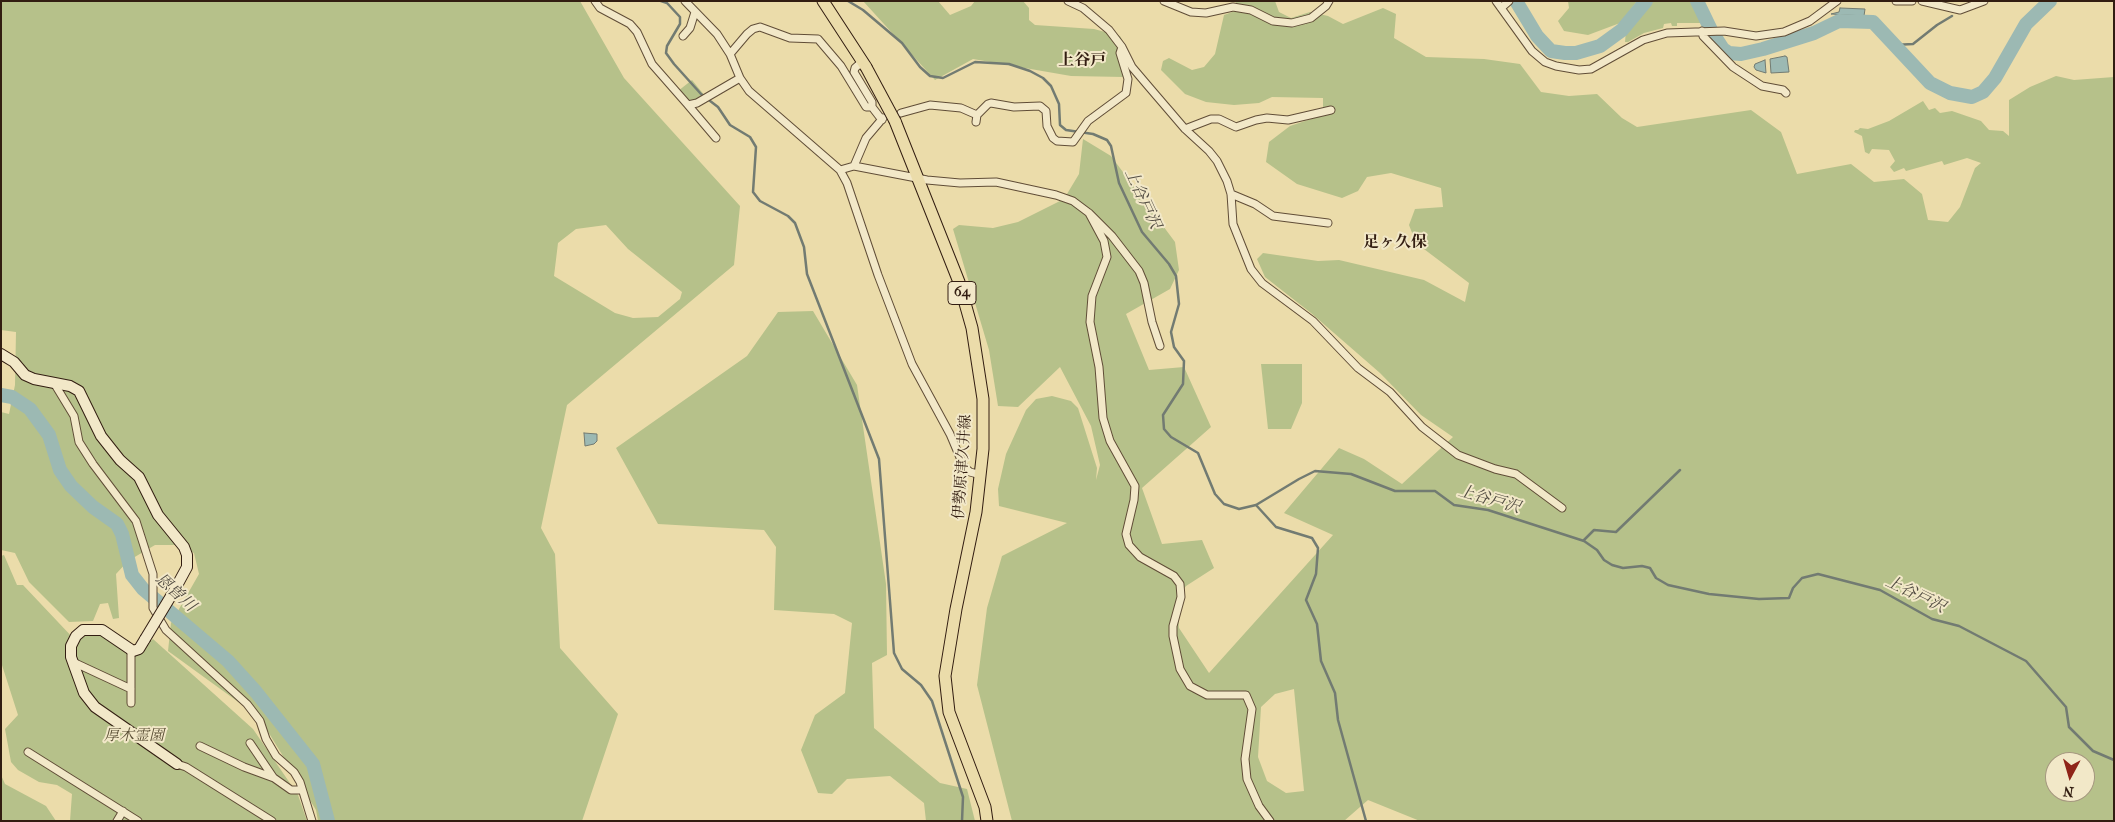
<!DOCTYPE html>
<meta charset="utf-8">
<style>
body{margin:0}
#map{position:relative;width:2115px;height:822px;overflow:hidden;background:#ebdcaa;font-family:"IM FELL French Canon",serif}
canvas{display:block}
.frame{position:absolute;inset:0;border:2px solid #321d11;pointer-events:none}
.north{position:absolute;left:2045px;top:752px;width:50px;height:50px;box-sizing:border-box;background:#f2e8c8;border:1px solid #a5977f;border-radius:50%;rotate:186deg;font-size:14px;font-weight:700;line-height:20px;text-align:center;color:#321d11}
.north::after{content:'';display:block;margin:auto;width:18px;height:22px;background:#8f2418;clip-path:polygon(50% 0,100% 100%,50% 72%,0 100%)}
</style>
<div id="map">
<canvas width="2115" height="822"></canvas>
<div class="frame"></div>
<div class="north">N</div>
</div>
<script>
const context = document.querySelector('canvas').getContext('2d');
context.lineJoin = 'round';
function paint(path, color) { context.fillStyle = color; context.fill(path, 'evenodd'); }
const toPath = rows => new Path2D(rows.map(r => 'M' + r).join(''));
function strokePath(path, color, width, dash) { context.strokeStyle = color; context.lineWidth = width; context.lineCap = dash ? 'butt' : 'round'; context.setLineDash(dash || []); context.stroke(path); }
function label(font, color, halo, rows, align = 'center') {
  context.font = font + ' "IM FELL French Canon","Noto Serif JP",serif'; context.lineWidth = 4; context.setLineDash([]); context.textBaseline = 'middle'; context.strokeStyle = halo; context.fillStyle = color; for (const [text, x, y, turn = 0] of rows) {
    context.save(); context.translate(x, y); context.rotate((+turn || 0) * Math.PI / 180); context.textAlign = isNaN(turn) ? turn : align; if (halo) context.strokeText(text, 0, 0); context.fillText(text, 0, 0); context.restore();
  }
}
paint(toPath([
 [1,1,580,1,624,78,740,206,734,265,567,405,541,528,555,554,560,648,618,714,582,821,318,821,316,810,259,717,168,651,171,623,199,574,194,553,179,545,155,545,128,561,116,574,119,618,113,619,108,603,100,604,93,621,69,622,29,582,15,553,1,550,1,412,9,414,15,385,16,332,1,330],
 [606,225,628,249,682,292,680,299,658,317,633,318,615,313,554,276,558,243,576,229],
 [863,1,938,1,950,15,971,6,975,1,1023,1,1029,8,1029,20,1035,25,1094,29,1120,36,1133,62,1124,77,1071,76,973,59,935,80],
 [1236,1,1275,1,1279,12,1291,18,1310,12,1328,16,1343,24,1383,8,1396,14,1394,38,1426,57,1484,59,1520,64,1541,92,1569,96,1597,94,1622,118,1637,127,1751,110,1781,132,1797,174,1851,164,1874,182,1904,179,1922,194,1928,220,1948,222,1960,207,1975,168,1981,163,1967,158,1944,165,1942,161,1906,171,1904,168,1894,172,1890,167,1895,161,1889,150,1872,149,1869,154,1865,152,1862,136,1854,132,1855,130,1858,130,1860,128,1868,129,1889,121,1923,101,1929,110,1935,108,1940,113,1952,111,1981,121,1989,130,2003,131,2009,136,2009,141,2009,100,2030,87,2056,76,2074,80,2114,77,2114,821,1420,821,1368,800,1344,821,1012,821,977,685,987,608,1002,556,1067,523,999,506,998,489,1006,454,1026,410,1036,399,1052,396,1071,401,1078,408,1097,468,1096,480,1100,465,1091,426,1060,367,1018,407,998,406,989,350,953,229,959,225,993,228,1018,222,1064,199,1079,174,1083,139,1111,156,1175,242,1179,270,1170,289,1126,314,1149,370,1184,367,1211,427,1142,488,1162,544,1202,540,1214,568,1186,586,1177,598,1179,628,1209,673,1333,535,1284,513,1339,448,1364,459,1402,484,1453,437,1421,415,1380,373,1311,313,1265,277,1257,259,1263,253,1318,261,1339,260,1424,280,1465,302,1469,283,1416,243,1409,225,1415,209,1443,207,1441,188,1391,173,1367,177,1358,191,1342,198,1297,184,1266,162,1269,142,1290,126,1323,115,1323,98,1272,97,1259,103,1234,105,1206,102,1185,94,1161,70,1163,61,1169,58,1192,70,1204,67,1215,54,1224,15,1235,11],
 [1294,689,1304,791,1286,793,1267,781,1258,757,1261,707,1275,694],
 [2055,762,2085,762,2085,792,2055,792],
 [1568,1,1637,1,1620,23,1588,35,1564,31,1558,21,1569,8],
 [1649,1,1695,1,1703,23,1677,23,1677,26,1672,26,1671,23,1664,24,1663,28,1644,33,1628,42,1625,42,1626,30,1643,13],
 [692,80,705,96,691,104,678,91],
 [813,311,857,385,886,584,887,655,872,663,874,728,940,783,967,789,975,821,926,821,924,803,890,776,847,779,832,794,818,793,801,750,815,715,845,693,852,623,834,614,774,610,776,547,764,530,658,524,616,448,747,356,778,312],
 [1261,364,1302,364,1302,403,1291,429,1268,429],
 [4,555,17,585,23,585,75,640,84,632,99,630,139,651,153,639,253,729,298,795,307,821,70,821,72,794,57,785,39,782,18,770,11,762,5,729,18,715,1,662,1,556],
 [1,775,5,784,46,806,56,821,1,821]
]), '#b6c18a');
const water = toPath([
 [1840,8,1865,9,1864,16,1831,14,1839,12,1840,8],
 [1785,56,1787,57,1789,72,1771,73,1770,59,1785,56],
 [1765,60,1766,73,1756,70,1754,67,1755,64,1765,60],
 [584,433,597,434,597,441,594,444,585,446,584,433]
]);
paint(water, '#9cb9b3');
strokePath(water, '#727b72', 1);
strokePath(toPath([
 [661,1,667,3,680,17,680,24,667,46,666,53,674,64,701,94,718,107,730,125,750,137,756,147,753,192,760,201,788,216,795,223,804,247,807,274,879,459,894,653,902,669,921,685,932,701,963,797,962,821],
 [848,1,863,10,902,43,920,67,930,76,943,78,975,62,1009,64,1030,71,1043,78,1051,86,1059,104,1060,125,1066,130,1093,134,1107,140,1111,146,1119,183,1142,232,1169,264,1176,276,1179,304,1171,332,1174,347,1184,361,1183,384,1163,415,1164,429,1171,437,1198,453,1215,494,1224,504,1239,509,1256,505,1299,479,1315,471,1351,474,1395,491,1435,491,1454,505,1488,510,1584,541,1597,550,1604,560,1612,565,1623,568,1642,566,1650,568,1656,578,1668,585,1709,594,1759,599,1789,598,1793,588,1802,578,1818,574,1880,590,1932,619,1959,626,2026,661,2066,707,2069,727,2093,751,2114,760],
 [1894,45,1913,44,1937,25,1952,16],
 [1256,505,1276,527,1312,538,1318,548,1316,574,1306,600,1317,624,1321,661,1335,693,1338,720,1366,821],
 [1584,540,1594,530,1616,532,1680,470]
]), '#727b72', 2.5);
strokePath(toPath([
 [1516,1,1537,36,1551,51,1565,53,1576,53,1600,46,1622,30,1646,1],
 [1697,1,1712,32,1723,49,1729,53,1741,54,1763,49,1814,33,1839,21,1873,22,1930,83,1950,93,1972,97,1983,92,1995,78,2026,24,2050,1],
 [1,395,12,397,30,409,49,435,60,470,71,486,93,507,117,524,122,534,132,575,143,589,228,661,256,692,313,764,328,821]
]), '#9cb9b3', 14);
const street = toPath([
 [595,1,600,8,630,24,637,32,652,64,688,105,697,103,740,78],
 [685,1,717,34,730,54,740,78,749,91,840,170,847,183,878,275,912,364,950,434,964,467,970,472,981,475],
 [1068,1,1083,8,1109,30,1122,47,1132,67,1149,87,1185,129,1209,151,1217,161,1227,181,1231,194,1233,224,1251,269,1262,283,1313,321,1358,368,1390,392,1422,427,1458,455,1495,469,1516,474,1562,508],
 [1164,1,1191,12,1206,13,1233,7,1251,10,1273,21,1292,23,1311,18,1326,6,1329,1],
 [1496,1,1532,51,1545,62,1556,66,1579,70,1591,69,1643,40,1667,33,1724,31,1756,36,1784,32,1810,21,1837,1],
 [1896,1,1912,1],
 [1922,1,1960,10,1984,1],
 [1501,8,1509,1],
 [1702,31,1703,36,1733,67,1762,86,1783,90,1786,93],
 [683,36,690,28,695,12],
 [730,54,747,34,753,29,760,27,790,38,818,39,841,66,866,107,872,107],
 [863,61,855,68,854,72,872,102,872,107,882,120],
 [688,105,716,138],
 [901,113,930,105,961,108,977,115],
 [976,122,977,115,988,104,991,103,1014,107,1040,106,1046,111,1047,126,1053,138,1057,141,1073,142,1088,121,1126,93,1128,79,1120,53,1122,47],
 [1185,129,1211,119,1219,119,1236,127,1256,120,1267,118,1288,120,1331,110],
 [854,166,866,138,883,118],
 [840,170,854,166,927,180,960,183,996,182,1056,195,1073,201,1089,213,1112,236,1139,271,1144,283,1152,322,1160,346],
 [1231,194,1255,204,1273,216,1328,223],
 [1089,213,1104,241,1107,257,1092,296,1090,322,1099,367,1103,418,1110,441,1135,486,1134,500,1126,534,1129,545,1140,557,1174,576,1180,584,1181,597,1173,626,1173,636,1180,669,1190,686,1207,695,1246,695,1252,709,1245,759,1247,779,1259,806,1270,821],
 [54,383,74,416,79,442,93,464,136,521,153,574,153,608,166,630,247,704,260,721,266,739,276,756,294,772,300,782,312,821],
 [73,662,131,689],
 [131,703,131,650],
 [250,743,273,777],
 [200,746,244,767,274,778,291,790,301,790],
 [28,752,138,821],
 [177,764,186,767,272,821],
 [117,821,123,811]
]);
const secondary = toPath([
 [1,354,14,362,25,375,34,379,70,386,79,391,101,436,120,460,139,477,158,515,184,547,187,555,187,567,174,591],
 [145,639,139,649,133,651,102,630,83,630,76,636,71,646,71,657,84,693,95,707,177,764]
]);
const primary = toPath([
 [823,1,866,67],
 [895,121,959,282,972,328,983,399,983,449,976,512,956,609,945,676,949,712,985,807,987,821]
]);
strokePath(street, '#604d37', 9);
strokePath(secondary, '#321d11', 12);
strokePath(primary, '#321d11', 13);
strokePath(street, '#f2e8c8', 7);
strokePath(secondary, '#f2e8c8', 10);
strokePath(primary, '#ebdcaa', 11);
const secondaryBridge = toPath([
 [145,639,174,591]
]);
const primaryBridge = toPath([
 [866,67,895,121]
]);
strokePath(secondaryBridge, '#321d11', 12, []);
strokePath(primaryBridge, '#321d11', 13, []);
strokePath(secondaryBridge, '#f2e8c8', 10);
strokePath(primaryBridge, '#ebdcaa', 11);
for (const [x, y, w] of [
 [962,293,28]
]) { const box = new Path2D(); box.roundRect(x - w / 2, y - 11.5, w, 23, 4); context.fillStyle = '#f2e8c8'; context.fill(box); strokePath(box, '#321d11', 1); }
label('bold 14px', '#321d11', null, [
 ["64",962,293]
]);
label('15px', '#321d11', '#f2e8c8', [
 ["伊勢原津久井線",963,467,-86]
]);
label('italic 15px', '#5a4e35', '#f2e8c8', [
 ["厚木霊園",134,736]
]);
label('bold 16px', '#321d11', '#f2e8c8', [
 ["上谷戸",1082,61],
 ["足ヶ久保",1395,243]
]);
label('italic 16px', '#524c42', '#f2e8c8', [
 ["上谷戸沢",1142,199,65],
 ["上谷戸沢",1489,500,16],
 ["恩曽川",175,593,42],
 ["上谷戸沢",1915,595,26]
]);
</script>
